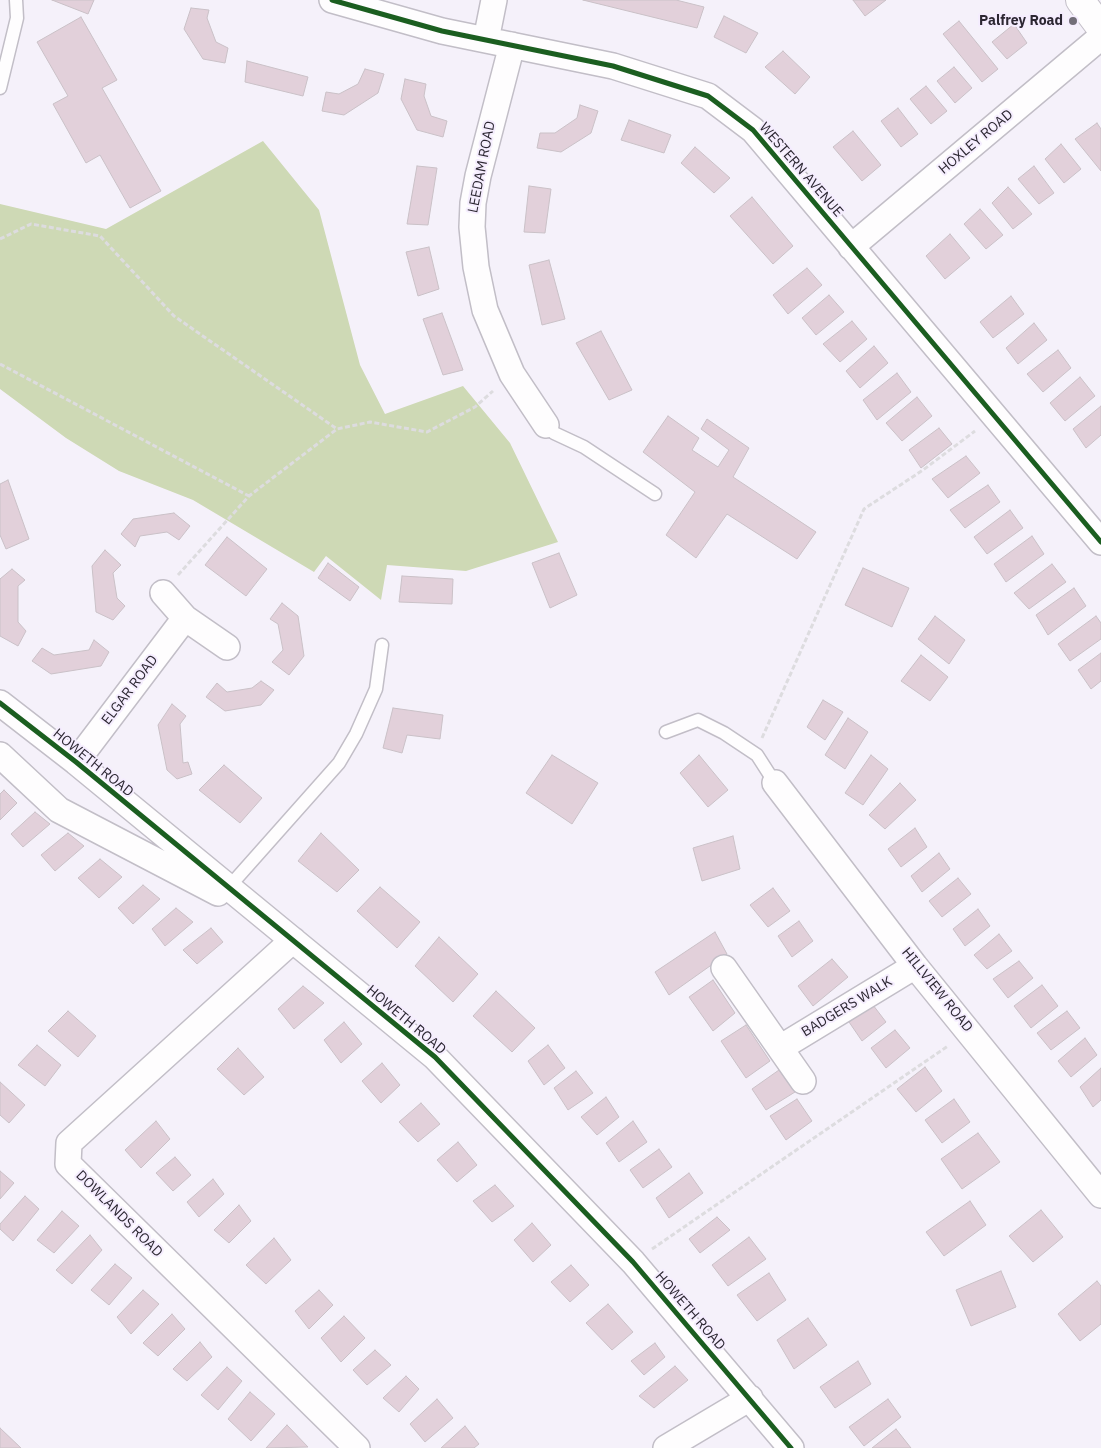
<!DOCTYPE html>
<style>
body{margin:0}
canvas{display:block;background:#f5f1fa}
</style>
<canvas width="1101" height="1448"></canvas>
<script>
const context = document.querySelector('canvas').getContext('2d');
context.lineJoin = 'round';
function paint(path, color) { context.fillStyle = color; context.fill(path, 'evenodd'); }
const toPath = rows => new Path2D(rows.map(r => 'M' + r).join(''));
function strokePath(path, color, width, dash) { context.strokeStyle = color; context.lineWidth = width; context.lineCap = dash ? 'butt' : 'round'; context.setLineDash(dash || []); context.stroke(path); }
function label(font, color, halo, rows, align = 'center') {
  context.font = font + ' "IBM Plex Sans",sans-serif'; context.lineWidth = 4; context.setLineDash([]); context.textBaseline = 'middle'; context.strokeStyle = halo; context.fillStyle = color; for (const [text, x, y, turn = 0] of rows) {
    context.save(); context.translate(x, y); context.rotate((+turn || 0) * Math.PI / 180); context.textAlign = isNaN(turn) ? turn : align; if (halo) context.strokeText(text, 0, 0); context.fillText(text, 0, 0); context.restore();
  }
}
paint(toPath([
 [263,141,319,210,360,365,385,414,463,386,510,443,558,542,466,571,387,565,381,600,326,556,314,572,193,500,119,471,66,438,0,389,0,204,106,229]
]), '#ced9b5');
const building = toPath([
 [52,0,94,0,88,14,52,0],
 [583,0,676,0,704,7,697,28,583,0],
 [853,0,886,0,865,16,853,0],
 [191,8,209,10,207,18,216,42,228,48,225,63,203,59,184,29,191,8],
 [724,16,758,33,746,53,714,37,724,16],
 [81,17,117,80,102,88,161,191,130,208,100,155,86,163,53,104,68,96,37,42,81,17],
 [959,21,998,69,982,82,943,34,959,21],
 [1014,24,1027,43,1007,59,992,42,1014,24],
 [783,51,810,77,795,94,765,67,783,51],
 [247,61,308,77,303,96,245,82,247,61],
 [954,67,972,88,955,103,937,81,954,67],
 [365,69,384,74,378,93,344,115,322,111,326,92,339,94,358,84,365,69],
 [405,79,426,84,424,96,431,116,447,121,443,137,417,130,401,99,405,79],
 [926,86,947,111,931,124,910,99,926,86],
 [580,105,598,111,591,133,561,152,537,148,540,133,555,133,577,118,580,105],
 [898,108,918,134,901,147,881,121,898,108],
 [629,120,671,135,664,153,621,140,629,120],
 [1097,123,1101,129,1101,171,1075,139,1097,123],
 [853,131,881,165,862,181,833,147,853,131],
 [1061,144,1081,169,1064,183,1045,159,1061,144],
 [695,147,730,178,714,193,681,163,695,147],
 [417,166,437,168,428,225,407,224,417,166],
 [1034,166,1054,193,1039,204,1018,179,1034,166],
 [529,186,551,189,545,233,524,232,529,186],
 [1008,187,1032,214,1013,229,992,203,1008,187],
 [752,197,793,246,773,264,730,216,752,197],
 [980,209,1003,235,986,249,964,224,980,209],
 [950,234,970,258,945,279,926,256,950,234],
 [429,247,439,289,418,296,406,252,429,247],
 [549,260,565,319,542,325,529,265,549,260],
 [807,268,822,285,788,314,773,295,807,268],
 [829,295,844,312,816,335,802,318,829,295],
 [1011,296,1024,314,993,338,980,322,1011,296],
 [442,313,463,370,443,375,423,319,442,313],
 [852,321,867,339,840,362,823,344,852,321],
 [1034,323,1047,340,1018,364,1006,348,1034,323],
 [601,331,632,390,609,400,576,343,601,331],
 [874,346,888,363,860,388,846,371,874,346],
 [1058,350,1071,368,1043,392,1027,374,1058,350],
 [897,373,911,392,877,420,863,400,897,373],
 [1080,377,1095,396,1065,421,1050,403,1080,377],
 [917,397,932,416,902,441,886,423,917,397],
 [1101,406,1101,435,1086,448,1073,429,1101,406],
 [668,416,699,438,692,450,718,467,729,450,701,429,707,419,749,448,733,477,816,532,797,559,727,514,696,558,666,535,695,492,643,452,668,416],
 [939,428,952,444,921,468,909,450,939,428],
 [966,456,980,473,948,498,932,479,966,456],
 [8,480,29,539,6,549,0,535,0,484,8,480],
 [988,485,1000,502,965,528,950,510,988,485],
 [1010,510,1023,528,987,554,974,537,1010,510],
 [174,513,190,526,179,540,167,532,140,536,135,547,121,534,133,519,174,513],
 [1032,536,1044,554,1006,582,994,564,1032,536],
 [227,537,267,569,246,596,205,565,227,537],
 [105,550,121,565,113,573,117,598,125,606,113,620,96,612,92,566,105,550],
 [559,553,577,595,550,608,532,563,559,553],
 [328,563,359,587,350,601,318,578,328,563],
 [1052,564,1066,582,1029,609,1014,593,1052,564],
 [863,568,909,588,892,627,845,605,863,568],
 [12,569,25,580,18,586,18,622,26,631,18,646,0,636,0,579,12,569],
 [402,576,453,579,452,604,399,602,402,576],
 [1074,588,1086,606,1048,635,1036,615,1074,588],
 [282,603,298,616,304,656,289,675,272,662,283,650,278,624,270,619,282,603],
 [935,616,965,640,949,664,918,639,935,616],
 [1096,616,1101,623,1101,639,1070,661,1058,644,1096,616],
 [94,640,109,652,101,666,51,674,32,661,42,648,54,655,89,650,94,640],
 [1101,653,1101,681,1091,689,1078,670,1101,653],
 [921,655,948,677,930,701,901,681,921,655],
 [261,681,274,690,261,705,225,711,206,697,217,683,227,692,252,688,261,681],
 [823,700,843,712,825,740,807,727,823,700],
 [172,704,186,716,180,724,183,763,188,762,192,774,177,779,167,770,158,725,172,704],
 [393,708,443,715,440,739,407,735,402,753,383,748,393,708],
 [848,718,868,732,845,769,825,755,848,718],
 [552,755,598,783,572,824,526,793,552,755],
 [699,755,728,790,708,807,680,773,699,755],
 [871,755,888,769,863,805,845,793,871,755],
 [224,765,262,798,240,823,199,790,224,765],
 [900,783,916,800,885,829,869,815,900,783],
 [4,790,17,803,0,820,0,794,4,790],
 [35,812,50,824,23,847,11,834,35,812],
 [915,828,927,847,901,867,888,849,915,828],
 [68,833,84,846,55,871,41,855,68,833],
 [321,833,359,870,337,892,298,861,321,833],
 [733,836,740,869,702,881,693,848,733,836],
 [939,853,950,869,922,892,911,876,939,853],
 [100,859,122,877,99,898,78,878,100,859],
 [958,878,971,894,942,917,929,901,958,878],
 [143,885,160,899,133,924,118,908,143,885],
 [380,887,420,922,397,948,357,911,380,887],
 [773,888,790,911,768,927,750,905,773,888],
 [176,908,193,922,165,946,152,929,176,908],
 [978,909,990,926,965,946,953,929,978,909],
 [799,921,813,941,792,957,778,936,799,921],
 [211,928,223,942,197,964,183,950,211,928],
 [715,932,727,954,669,995,655,972,715,932],
 [999,934,1012,951,987,969,974,955,999,934],
 [439,937,478,974,453,1002,415,966,439,937],
 [832,959,848,977,813,1006,798,986,832,959],
 [1019,961,1033,978,1008,998,993,979,1019,961],
 [713,980,735,1013,713,1031,689,997,713,980],
 [1042,985,1058,1006,1031,1028,1014,1006,1042,985],
 [303,986,324,1003,294,1029,278,1009,303,986],
 [496,991,535,1028,512,1052,473,1016,496,991],
 [873,1005,886,1022,862,1041,849,1022,873,1005],
 [68,1011,96,1036,78,1057,48,1031,68,1011],
 [1067,1011,1080,1028,1051,1050,1037,1033,1067,1011],
 [344,1022,362,1044,341,1063,324,1040,344,1022],
 [746,1025,770,1061,746,1078,721,1041,746,1025],
 [895,1030,910,1048,886,1068,871,1048,895,1030],
 [1085,1038,1097,1055,1071,1077,1058,1061,1085,1038],
 [37,1045,61,1065,45,1086,18,1065,37,1045],
 [548,1045,565,1068,544,1085,528,1061,548,1045],
 [238,1048,264,1077,244,1095,217,1069,238,1048],
 [382,1063,400,1085,381,1103,362,1081,382,1063],
 [925,1067,942,1091,916,1112,897,1089,925,1067],
 [1101,1068,1101,1100,1093,1107,1080,1087,1101,1068],
 [779,1070,795,1092,766,1110,752,1089,779,1070],
 [576,1071,593,1093,568,1110,554,1088,576,1071],
 [0,1082,25,1105,9,1123,0,1115,0,1082],
 [606,1097,619,1117,597,1135,581,1117,606,1097],
 [797,1099,812,1121,786,1140,770,1116,797,1099],
 [954,1099,970,1122,942,1143,925,1120,954,1099],
 [421,1103,440,1124,418,1142,399,1122,421,1103],
 [156,1121,170,1139,141,1168,125,1150,156,1121],
 [633,1121,647,1142,619,1162,606,1143,633,1121],
 [978,1133,1000,1162,962,1189,941,1159,978,1133],
 [458,1142,477,1165,457,1182,437,1160,458,1142],
 [659,1149,672,1167,643,1188,630,1170,659,1149],
 [175,1157,191,1175,173,1191,156,1173,175,1157],
 [0,1171,14,1183,0,1199,0,1171],
 [689,1173,703,1193,669,1218,656,1198,689,1173],
 [213,1179,224,1194,199,1217,187,1202,213,1179],
 [495,1185,514,1206,492,1222,473,1201,495,1185],
 [25,1196,39,1209,13,1241,0,1229,0,1224,25,1196],
 [970,1201,986,1225,944,1256,926,1232,970,1201],
 [239,1205,251,1221,229,1243,214,1230,239,1205],
 [1041,1210,1063,1237,1033,1262,1009,1236,1041,1210],
 [62,1211,79,1226,54,1253,37,1240,62,1211],
 [717,1217,730,1230,700,1253,689,1239,717,1217],
 [532,1223,551,1245,533,1262,514,1240,532,1223],
 [90,1235,102,1250,72,1284,56,1270,90,1235],
 [749,1237,766,1259,728,1286,712,1265,749,1237],
 [274,1238,291,1260,266,1284,246,1265,274,1238],
 [115,1264,132,1278,109,1305,91,1290,115,1264],
 [571,1265,589,1285,570,1302,551,1282,571,1265],
 [1001,1271,1016,1307,971,1326,956,1290,1001,1271],
 [769,1273,786,1300,757,1321,737,1295,769,1273],
 [1097,1281,1101,1286,1101,1324,1080,1341,1058,1314,1097,1281],
 [143,1290,159,1304,131,1334,117,1317,143,1290],
 [319,1290,333,1305,309,1329,295,1311,319,1290],
 [608,1304,633,1332,612,1350,586,1323,608,1304],
 [172,1314,185,1329,158,1356,143,1343,172,1314],
 [344,1316,365,1338,341,1362,321,1338,344,1316],
 [808,1318,827,1345,794,1369,777,1340,808,1318],
 [200,1342,212,1357,187,1381,173,1369,200,1342],
 [655,1343,665,1357,644,1375,631,1361,655,1343],
 [375,1350,391,1365,367,1385,353,1370,375,1350],
 [858,1361,871,1384,835,1408,820,1387,858,1361],
 [675,1366,688,1380,654,1408,639,1396,675,1366],
 [227,1367,242,1381,218,1410,201,1395,227,1367],
 [406,1376,419,1389,399,1412,383,1398,406,1376],
 [250,1392,275,1414,251,1441,228,1419,250,1392],
 [437,1399,453,1418,425,1442,410,1424,437,1399],
 [888,1399,901,1417,864,1446,849,1427,888,1399],
 [287,1425,308,1447,266,1448,287,1425],
 [465,1426,479,1444,474,1448,441,1448,465,1426],
 [0,1428,21,1448,0,1448,0,1428],
 [896,1429,911,1448,872,1448,896,1429]
]);
paint(building, '#e2d0da');
strokePath(building, '#cac1c7', 1);
const service = toPath([
 [0,88,17,18,16,0],
 [546,425,554,433,584,447,655,494],
 [666,732,698,720,724,733,757,755,775,783],
 [228,888,339,763,356,734,376,689,382,645]
]);
const minor = toPath([
 [332,0,442,31,613,66,708,96,753,130,1101,542],
 [486,40,494,0],
 [512,45,478,176,473,203,472,227,476,267,485,310,512,374,546,425],
 [851,247,1101,37],
 [185,618,227,647],
 [0,703,76,762,435,1057,633,1262,791,1448],
 [0,755,59,810,218,893],
 [76,762,185,618,163,593],
 [775,783,915,966,1101,1195],
 [293,940,69,1143,68,1164,357,1448],
 [724,968,803,1081],
 [780,1048,915,966],
 [666,1448,750,1398]
]);
const tertiary = toPath([
 [1080,0,1101,28]
]);
strokePath(service, '#c2bec7', 15);
strokePath(minor, '#c2bec7', 28);
strokePath(tertiary, '#c2bec7', 30);
strokePath(toPath([
 [0,239,31,224,100,236,174,316,337,429],
 [0,364,249,496],
 [178,575,249,496,337,429,370,422,427,432,475,407,493,391],
 [762,738,864,509,923,470,975,431],
 [652,1249,948,1046]
]), '#dddcdf', 3, [5, 2.5]);
strokePath(service, '#fefdfe', 12);
strokePath(minor, '#fefdfe', 25);
strokePath(tertiary, '#fefdfe', 28);
strokePath(toPath([
 [332,0,442,31,613,66,708,96,753,130,1101,542],
 [0,703,76,762,435,1057,633,1262,791,1448]
]), '#1b5e20', 5);
for (const [x, y, r, color] of [
 [1073,21,5,"#726e78"]
]) { const dot = new Path2D(); dot.arc(x, y, r, 0, 2 * Math.PI); context.fillStyle = color; context.fill(dot); strokePath(dot, '#f5edfe', 2); }
label('bold 14px', '#2c2732', '#f5edfe', [
 ["Palfrey Road",1063,21]
], 'right');
label('14px', '#2c2732', '#f5edfe', [
 ["HOXLEY ROAD",976,142,-40],
 ["LEEDAM ROAD",482,167,-79],
 ["WESTERN AVENUE",801,170,49],
 ["ELGAR ROAD",130,690,-53],
 ["HOWETH ROAD",93,763,39],
 ["HILLVIEW ROAD",937,990,51],
 ["BADGERS WALK",847,1007,-31],
 ["HOWETH ROAD",406,1020,40],
 ["DOWLANDS ROAD",119,1214,45],
 ["HOWETH ROAD",690,1311,49]
]);
</script>
